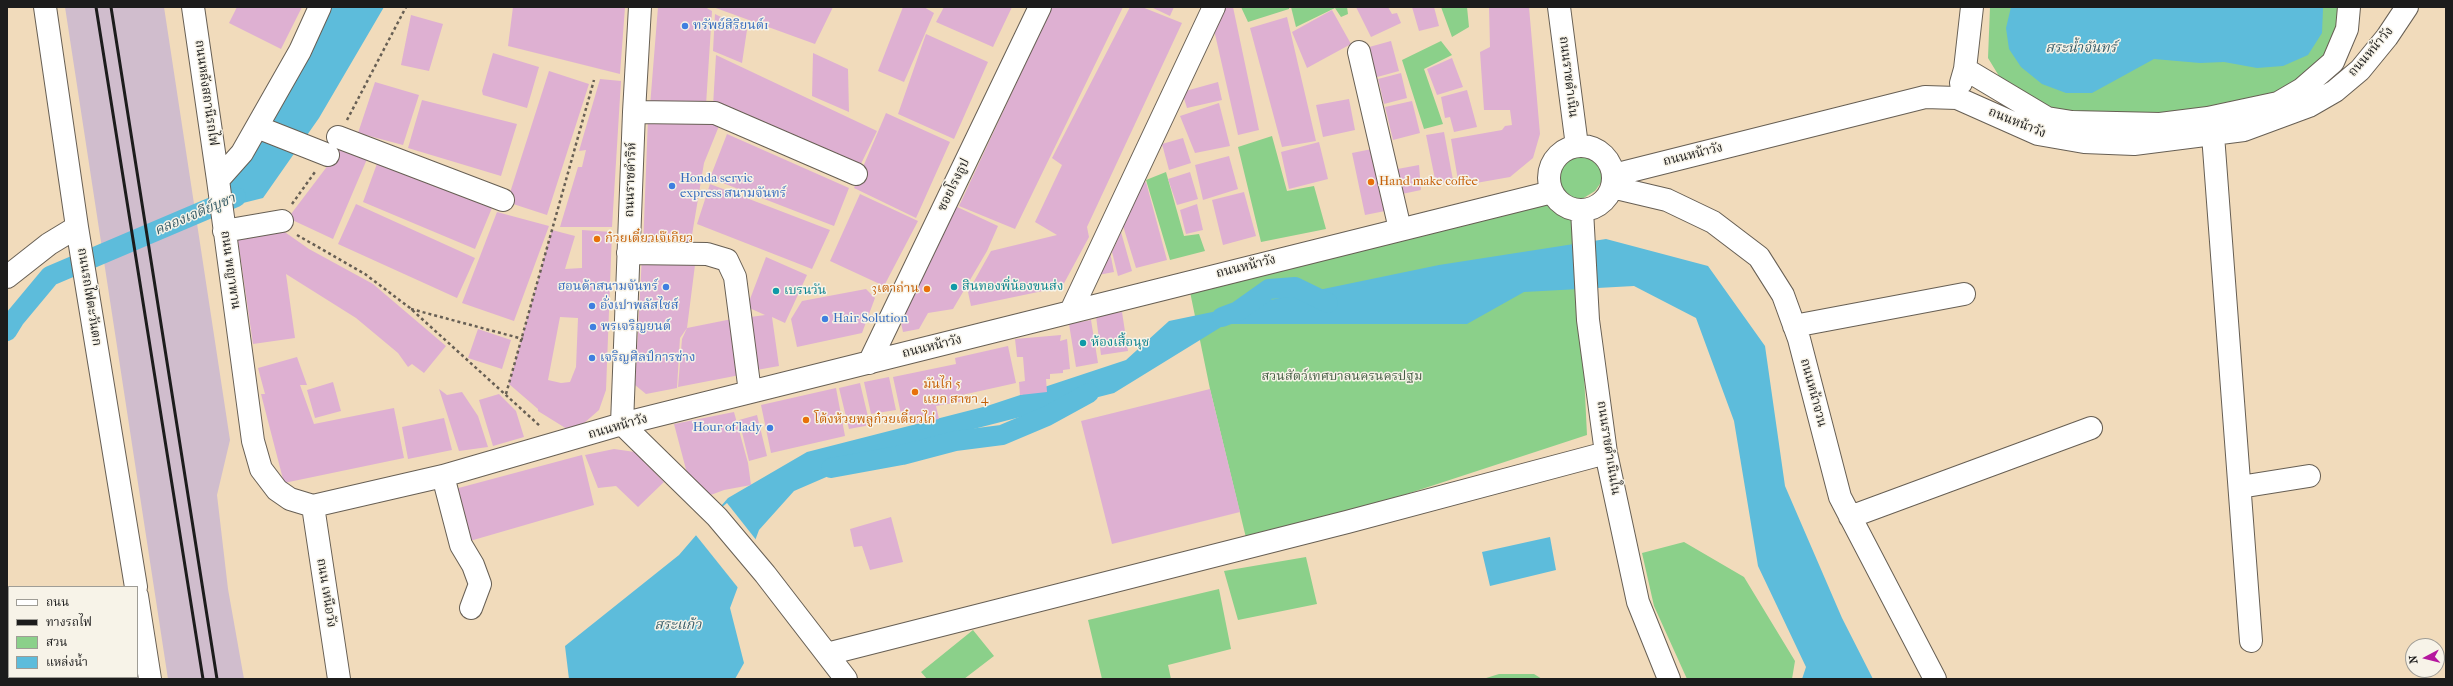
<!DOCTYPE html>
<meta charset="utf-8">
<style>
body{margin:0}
#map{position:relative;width:2453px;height:686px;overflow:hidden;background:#f1dbbb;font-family:"IM FELL French Canon","Noto Serif Thai",serif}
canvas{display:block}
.frame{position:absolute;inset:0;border:8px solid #1c1c1c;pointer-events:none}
.legend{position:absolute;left:8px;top:586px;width:130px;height:92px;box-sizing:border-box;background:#f7f3e8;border:1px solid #9f9d96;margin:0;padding:5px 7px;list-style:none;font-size:12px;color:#1c1c1c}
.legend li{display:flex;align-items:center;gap:8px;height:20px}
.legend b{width:20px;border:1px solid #9f9d96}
.north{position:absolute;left:2405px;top:638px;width:40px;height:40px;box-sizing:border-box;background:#f7f3e8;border:1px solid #9f9d96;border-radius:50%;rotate:263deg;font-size:11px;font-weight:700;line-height:16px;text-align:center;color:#1c1c1c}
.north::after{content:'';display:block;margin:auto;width:14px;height:18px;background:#b5179e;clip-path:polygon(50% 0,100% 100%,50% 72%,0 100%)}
</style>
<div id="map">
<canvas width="2453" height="686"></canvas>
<div class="frame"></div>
<ul class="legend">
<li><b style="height:5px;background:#fff"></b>ถนน</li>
<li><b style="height:5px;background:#1c1c1c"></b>ทางรถไฟ</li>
<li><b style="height:11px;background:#8bd08a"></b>สวน</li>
<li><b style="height:11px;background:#5dbcdb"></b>แหล่งน้ำ</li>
</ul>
<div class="north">N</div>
</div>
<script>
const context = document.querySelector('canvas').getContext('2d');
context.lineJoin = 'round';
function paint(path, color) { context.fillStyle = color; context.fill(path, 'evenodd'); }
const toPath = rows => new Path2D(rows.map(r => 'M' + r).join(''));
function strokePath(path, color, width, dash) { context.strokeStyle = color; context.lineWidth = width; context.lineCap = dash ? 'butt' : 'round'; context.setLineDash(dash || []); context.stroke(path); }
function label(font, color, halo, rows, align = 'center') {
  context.font = font + ' "IM FELL French Canon","Noto Serif Thai",serif'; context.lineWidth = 3; context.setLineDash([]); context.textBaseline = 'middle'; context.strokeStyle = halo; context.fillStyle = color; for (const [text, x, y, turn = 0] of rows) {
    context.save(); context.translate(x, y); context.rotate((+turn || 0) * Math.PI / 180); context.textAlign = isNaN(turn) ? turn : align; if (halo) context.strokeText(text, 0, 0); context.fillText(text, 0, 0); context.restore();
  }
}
paint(toPath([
 [65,7,164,7,230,440,217,495,228,589,244,679,168,679]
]), '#d0bdcd');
paint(toPath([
 [1241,7,1289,7,1289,9,1248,22],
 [1291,7,1347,7,1348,14,1341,17,1335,8,1296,27],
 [1441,7,1467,7,1469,27,1452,37],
 [1990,7,2347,7,2324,68,2255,107,2079,125,2026,104,1999,76,1988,58],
 [1441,41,1452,55,1424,69,1443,124,1424,129,1402,60],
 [1272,136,1287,191,1314,186,1326,229,1261,242,1238,147],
 [1579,156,1593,159,1601,169,1602,181,1595,191,1582,199,1577,198,1576,210,1587,435,1248,546,1210,389,1188,282,1559,186,1557,171,1567,160],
 [1166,172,1184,236,1199,234,1205,251,1170,260,1146,180],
 [1684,542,1744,577,1795,661,1792,679,1687,679,1654,606,1642,553],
 [1306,557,1317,604,1238,620,1224,571],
 [1219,589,1231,649,1168,665,1171,679,1102,679,1088,620],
 [973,630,994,656,964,679,927,679,921,672],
 [1499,674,1534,674,1542,679,1483,679]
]), '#8bd08a');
paint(toPath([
 [328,7,384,7,319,118,263,198,227,207,226,186],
 [2011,7,2323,7,2323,9,2322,33,2308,55,2283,66,2257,68,2224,62,2200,63,2154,59,2092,93,2066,93,2042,84,2021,67,2009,49,2006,28],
 [1606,239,1708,266,1765,346,1785,486,1842,618,1873,679,1802,679,1806,667,1758,566,1734,421,1696,318,1634,286,1524,292,1467,324,1226,324,1114,393,884,452,794,491,759,530,730,608,744,663,735,679,569,679,565,646,679,555,728,498,807,452,987,406,1126,360,1169,321,1439,265],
 [1550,537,1556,570,1490,586,1482,552]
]), '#5dbcdb');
paint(toPath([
 [727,503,757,541,739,589,695,534,706,520]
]), '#f1dbbb');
strokePath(toPath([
 [1222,317,1238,311,1269,289,1295,287,1328,303],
 [7,331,15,318,50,276,236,197],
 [831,468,902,455,955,441,1002,435,1047,416,1089,393]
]), '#5dbcdb', 20);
paint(toPath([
 [237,7,302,7,281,49,229,23],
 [513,7,625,7,620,74,508,46],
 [658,7,705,7,712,11,706,105,650,106],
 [713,7,833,7,815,44],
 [903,7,924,7,934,13,904,82,878,71],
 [944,7,1012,7,993,47,936,22],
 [1052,7,1123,7,1015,229,959,206],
 [1130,7,1142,7,1182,23,1087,227,1089,237,1062,287,971,306,968,292,991,251,1057,235,1035,222,1062,165,1052,158],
 [1151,7,1174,7,1170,16],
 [1219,7,1233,7,1259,130,1238,135,1212,21],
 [1356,7,1388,7,1392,14,1397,13,1401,23,1371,37],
 [1412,7,1434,7,1439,26,1419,31],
 [1489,7,1529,7,1540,134,1533,158,1510,177,1459,186,1451,139,1502,130,1505,126,1512,125,1510,110,1484,110,1480,52,1490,47],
 [1332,10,1351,44,1307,68,1292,32],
 [715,14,747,30,742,63,713,51],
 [411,15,443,24,429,71,401,65],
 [1287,17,1316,141,1282,147,1250,28],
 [926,34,988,62,954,139,898,114],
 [1391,41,1399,71,1370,79,1362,49],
 [493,53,539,67,527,108,483,95,482,91],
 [813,53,848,69,849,112,812,96],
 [716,55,877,131,858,170,713,106],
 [1452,58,1463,87,1437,95,1427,69],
 [549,71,589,84,547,215,507,202],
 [1401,73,1407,98,1384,104,1378,79],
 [600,79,621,81,612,227,560,227,578,167,582,167,586,150,579,151],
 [375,82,419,95,403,145,358,133],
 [1218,82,1222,100,1187,108,1182,92],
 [1467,90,1477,127,1454,132,1450,117,1445,118,1441,97],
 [1349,99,1355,130,1323,137,1316,105],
 [422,100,517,124,501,176,408,148],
 [1412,101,1420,133,1393,140,1385,107],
 [1219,103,1230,146,1195,153,1180,116],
 [886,113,950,142,916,218,854,188],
 [648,118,707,119,719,126,704,163,690,247,643,248],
 [1444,132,1453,180,1436,184,1426,135],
 [727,134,849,188,834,226,710,178],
 [1183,138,1191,163,1169,170,1162,144],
 [1319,142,1328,179,1289,189,1281,152],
 [341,148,367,159,333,239,288,218],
 [1377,148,1390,210,1365,215,1352,153],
 [1229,156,1238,189,1203,200,1195,165],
 [378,161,494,203,475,249,363,202],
 [1419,165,1421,190,1397,195,1392,170],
 [1190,172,1198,199,1177,205,1168,179],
 [1146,182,1167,260,1136,268,1123,226,1134,187],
 [710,184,830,230,812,269,697,224],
 [1244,192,1256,236,1223,245,1212,200],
 [860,194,918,221,884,286,830,261],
 [356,204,475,258,457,298,338,244],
 [1197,204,1203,230,1186,234,1180,210],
 [953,205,998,226,987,251,953,309,928,313,919,329,903,332,899,314],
 [497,212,549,226,514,321,462,303],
 [279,228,309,249,373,284,446,346,424,373,412,364,408,367,398,353,356,318,286,274,295,338,253,344,237,234],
 [552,230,575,236,565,269,582,268,582,230,612,232,606,390,599,410,583,424,567,429,538,411,538,409,509,384],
 [560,317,578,318,576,367,570,382,561,383,548,380],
 [1121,232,1132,271,1118,276,1112,252],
 [1109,247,1114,272,1098,275],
 [642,256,696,257,687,328,737,318,745,374,678,387,682,339,687,328,680,338,677,388,646,394,635,385],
 [766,257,807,275,785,323,772,317,779,366,751,371,743,318,765,315,747,307],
 [866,289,875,298,862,333,797,347,791,319,802,301],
 [1122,312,1128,351,1101,355,1096,316],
 [1091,320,1098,363,1076,367,1069,324],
 [478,329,511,340,502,369,468,358],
 [1061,335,1060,341,1067,339,1070,369,1063,370,1063,373,1050,374,1050,379,1046,379,1047,392,1020,395,1019,382,1025,381,1023,357,1017,357,1015,339],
 [1008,346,1016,383,962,395,964,401,936,406,939,419,910,424,908,413,901,414,893,377,956,364,955,358],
 [297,357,307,385,300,385,314,424,394,408,404,458,284,483,261,394,265,394,258,368],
 [889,377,896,410,871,414,864,382],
 [333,382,341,411,315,418,307,390],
 [860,383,870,425,849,429,839,388],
 [836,388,845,436,771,453,761,405],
 [439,389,447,395,462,392,478,416,488,447,459,451],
 [1210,389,1240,512,1112,544,1081,421],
 [499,394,516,411,524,437,493,446,479,400],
 [734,412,748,463,751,485,724,490,708,496,688,477,674,424],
 [757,415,767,456,749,461,739,420],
 [444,418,452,450,408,459,402,427],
 [614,449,635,452,664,482,638,507,616,486,598,488,585,455],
 [582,455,594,505,463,543,451,490],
 [891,517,903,562,870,570,862,546,854,547,850,529]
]), '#deb0d2');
const minor = toPath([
 [45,7,77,227,136,587],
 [193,7,218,180],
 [320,7,300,51,242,153,218,180,253,441,261,469,277,490,290,499,313,506,443,476,622,424,1552,192],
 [640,7,634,112,622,424,717,517,765,574,846,679],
 [1559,7,1577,146],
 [1359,52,1400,229],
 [1965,69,2047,118,2072,122,2160,124,2208,118,2278,103,2302,89,2333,62,2347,29,2349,7],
 [1961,83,1965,69,1972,7],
 [634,112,715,113,856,174],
 [257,127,328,155],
 [2213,135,2251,641],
 [338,137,503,200],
 '1549 178a32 32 0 1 1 64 0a32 32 0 1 1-64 0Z',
 [1614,175,1925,97,1957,98,2038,134,2084,142,2134,144,2244,130,2309,106,2335,91,2360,70,2387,37,2407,7],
 [1612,187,1667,200,1713,222,1759,257,1783,295,1799,339,1840,497,1935,679],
 [1582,210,1588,320,1606,453,1638,602,1669,679],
 [224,231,282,221],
 [628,253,707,254,727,260,735,277,750,392],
 [7,277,49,244,77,227],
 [1071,311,1214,7],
 [1794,326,1964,294],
 [869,363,1040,7],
 [443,476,461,545,473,565,480,584,471,608],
 [2240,487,2309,476],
 [313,506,339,679],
 [1850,517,2091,428],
 [137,596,150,679],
 [827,654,1347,522,1606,453]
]);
strokePath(minor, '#675f54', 24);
strokePath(toPath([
 [347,120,406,7],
 [292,204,315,172],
 [297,235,365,274,410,308,540,426],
 [411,309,523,339],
 [506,394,594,80]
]), '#675f54', 2.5, [3, 3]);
strokePath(minor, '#fff', 22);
strokePath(toPath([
 [96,7,203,679],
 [111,7,217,679]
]), '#1c1c1c', 3);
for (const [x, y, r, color] of [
 [685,26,4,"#3f7fe0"],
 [1371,182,4,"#e8710a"],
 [672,186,4,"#3f7fe0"],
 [597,239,4,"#e8710a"],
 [666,287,4,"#3f7fe0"],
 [954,287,4,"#0f9aa8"],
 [927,289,4,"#e8710a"],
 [776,291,4,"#0f9aa8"],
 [592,306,4,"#3f7fe0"],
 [825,319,4,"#3f7fe0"],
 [593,327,4,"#3f7fe0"],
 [1083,343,4,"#0f9aa8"],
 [592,358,4,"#3f7fe0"],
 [915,392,4,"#e8710a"],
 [806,420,4,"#e8710a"],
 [770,428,4,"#3f7fe0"]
]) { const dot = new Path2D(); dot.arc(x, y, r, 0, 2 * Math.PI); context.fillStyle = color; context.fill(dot); strokePath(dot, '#f7f3e8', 1.5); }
label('13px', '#366cbe', '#f7f3e8', [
 ["ทรัพย์สิริยนต์1",693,26],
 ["Honda servic",680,179],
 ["express สนามจันทร์",680,194],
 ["ฮอนด้าสนามจันทร์",658,287,"right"],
 ["อั่งเปาพลัสไซส์",600,306],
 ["Hair Solution",833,319],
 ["พรเจริญยนต์",601,327],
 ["เจริญศิลป์การช่าง",600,358],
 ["Hour of lady",762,428,"right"]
], 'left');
label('13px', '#1c1c1c', '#f7f3e8', [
 ["ถนนหน้าวัง",2371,52,-49],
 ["ถนนราชดำเนิน",1568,77,83],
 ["ถนนหลังสถานีรถไฟ",206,93,82],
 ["ถนนหน้าวัง",2017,123,22],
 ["ถนนหน้าวัง",1693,155,-14],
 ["ถนนราชดำริห์",631,180,-88],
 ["ซอยโรงธูป",954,185,-64],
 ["ถนนหน้าวัง",1246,267,-14],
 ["ถนน พญาพาน",230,270,82],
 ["ถนนรถไฟตะวันตก",89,297,81],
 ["ถนนหน้าวัง",932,347,-14],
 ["ถนนหน้าจวน",1813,393,75],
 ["ถนนหน้าวัง",618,427,-16],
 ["ถนนราชดำเนินใน",1608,448,81],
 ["ถนน เหนือวัง",326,593,81]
]);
label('13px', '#c56008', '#f7f3e8', [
 ["Hand make coffee",1379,182],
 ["ก๋วยเตี๋ยวเจ๊เกียว",605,239],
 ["3เตาถ่าน",919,289,"right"],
 ["มันไก่ 5",923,385],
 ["แยก สาขา 4",923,400],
 ["โต้งห้วยพลูก๋วยเตี๋ยวไก่",814,420]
], 'left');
label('13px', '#0d838f', '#f7f3e8', [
 ["สินทองพี่น้องขนส่ง",962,287],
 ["เบรนวัน",784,291],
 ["ห้องเสื้อนุช",1091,343]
], 'left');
label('13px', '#435b42', '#f7f3e8', [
 ["สวนสัตว์เทศบาลนครนครปฐม",1342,377]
]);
label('italic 14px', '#365c68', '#f7f3e8', [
 ["สระน้ำจันทร์",2081,49],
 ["คลองเจดีย์บูชา",195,215,-23],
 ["สระแก้ว",678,626]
]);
</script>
